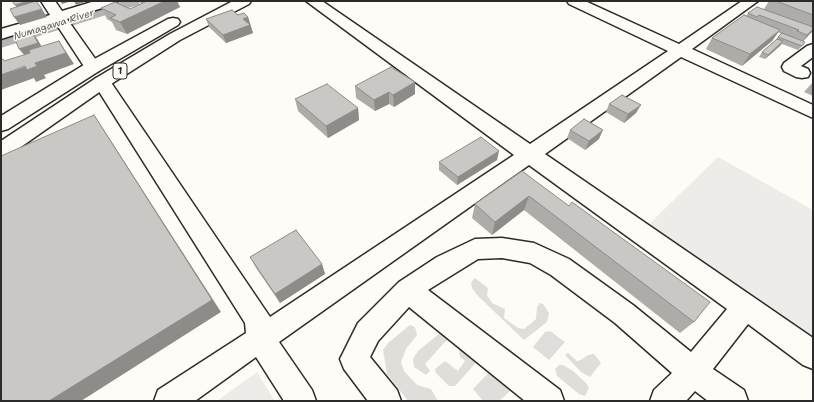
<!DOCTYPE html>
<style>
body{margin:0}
#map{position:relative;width:814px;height:402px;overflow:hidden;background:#fdfcf7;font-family:"Shantell Sans",sans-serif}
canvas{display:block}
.frame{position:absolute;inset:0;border:2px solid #2b2b2b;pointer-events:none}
</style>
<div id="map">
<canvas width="814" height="402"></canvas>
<div class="frame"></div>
</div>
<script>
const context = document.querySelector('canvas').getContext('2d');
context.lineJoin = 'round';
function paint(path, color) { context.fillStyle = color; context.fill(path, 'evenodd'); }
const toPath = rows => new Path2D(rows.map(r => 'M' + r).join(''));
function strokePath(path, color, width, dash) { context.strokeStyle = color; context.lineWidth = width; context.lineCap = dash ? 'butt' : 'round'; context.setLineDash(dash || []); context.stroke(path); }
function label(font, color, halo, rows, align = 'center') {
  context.font = font + ' "Shantell Sans",sans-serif'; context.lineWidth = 3; context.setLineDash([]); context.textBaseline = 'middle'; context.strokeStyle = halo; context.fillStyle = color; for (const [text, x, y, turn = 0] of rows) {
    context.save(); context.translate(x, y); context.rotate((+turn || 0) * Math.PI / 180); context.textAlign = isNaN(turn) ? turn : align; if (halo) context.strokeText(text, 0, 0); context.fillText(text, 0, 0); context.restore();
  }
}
paint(toPath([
 [718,157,813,210,813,338,648,225],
 [257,372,275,401,217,401]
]), '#edece8');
paint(toPath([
 [475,278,488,288,487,295,492,303,505,309,504,318,518,328,524,329,536,319,537,307,540,303,543,304,549,313,547,322,524,340,478,296,472,288,471,282],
 [451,324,453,336,443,344,425,364,430,371,426,375,414,367,413,359,418,351],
 [410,325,415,327,417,335,406,349,401,362,404,371,417,385,431,389,438,401,408,401,387,374,383,350,388,343],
 [550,331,565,342,549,360,533,347,545,332],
 [461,345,482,356,455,386,449,386,436,373,435,369,445,361,458,371,465,361,460,357,459,351],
 [568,353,577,361,581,360,588,355,594,354,601,363,590,377,581,372,565,355],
 [496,365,517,385,499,401,483,401,473,389],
 [559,365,563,365,573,371,586,383,589,388,585,396,579,394,557,376,555,369]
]), '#dfdeda');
paint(toPath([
 [110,1,141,1,138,5,1,48,1,34,110,1]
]), '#b5b4b1');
const minor = toPath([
 [41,1,55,1,62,11,95,1,117,1,115,4,67,19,101,67,99,71,93,72,87,71,55,22,1,39,1,29,50,15,41,1],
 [306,1,322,1,530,144,668,51,569,4,567,1,585,1,679,44,742,1,758,1,692,49,813,105,813,118,681,57,545,154,813,338,813,369,803,365,748,324,713,369,744,390,748,401,708,401,695,391,686,401,650,401,654,390,672,373,615,323,551,275,530,263,502,258,478,259,428,290,560,390,564,401,525,401,409,307,378,341,370,357,397,390,401,401,368,401,344,369,340,359,358,323,399,282,437,257,475,239,502,238,534,243,569,259,633,305,691,352,727,309,529,165,279,342,312,390,316,401,284,401,256,357,195,401,154,401,158,390,246,333,245,323,93,82,96,78,102,77,108,78,270,317,514,155,306,1],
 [813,44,813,57,801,66,808,69,810,73,808,77,802,78,796,77,784,71,782,67,784,63,807,46,813,44]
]);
const highway = toPath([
 [233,1,251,1,249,4,180,40,108,86,8,156,1,158,1,141,96,78,170,34,233,1],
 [173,18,178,19,180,22,178,25,99,71,8,129,1,131,1,116,87,63,168,19,173,18]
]);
strokePath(minor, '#2b2b2b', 3);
strokePath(highway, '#2b2b2b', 3);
paint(minor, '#fdfcf7');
paint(highway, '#fdfcf7');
paint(toPath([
 [140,1,177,1,180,7,127,34,116,30,112,22,107,19,101,8,130,9,141,4],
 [769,1,813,1,813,33,811,33,803,41,802,46,798,50,782,44,765,59,759,57,762,52,775,41,778,37,781,34,778,32,772,41,742,66,706,49,712,38,746,16,748,13,764,9],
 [238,15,248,17,253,33,226,43,209,27,206,19],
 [415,82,415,94,394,107,389,104,375,111,356,98,355,86],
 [813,82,813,96,804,92],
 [295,99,358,108,359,120,328,138,298,111],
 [609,104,636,113,624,123,606,112],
 [570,130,599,139,585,150,567,138],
 [497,160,457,185,439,170,439,162],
 [522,171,694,322,680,333,524,210,492,235,472,218,475,204],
 [250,257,322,264,325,274,280,303,256,268]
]), '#adaca9');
paint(toPath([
 [29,1,34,1,36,4,18,9,15,5],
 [60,1,72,1,62,4],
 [74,1,85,1,85,2,76,5],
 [165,1,177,1,180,7,127,34,120,22],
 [42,9,47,17,20,25,14,17],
 [248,17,253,33,226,43,223,35,243,19],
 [813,29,808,36,801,43,807,35],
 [780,30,772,41,742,66,750,54],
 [32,32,38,40,44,51,26,57,19,49],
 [59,41,74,64,44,75,46,78,36,82,34,78,1,90,1,75,4,61,3,59,13,71,35,63],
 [783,41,780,46,765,59,768,55],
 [415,82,415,94,394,107,393,95],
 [389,92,389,104,375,111,374,100],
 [641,105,636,113,624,123,628,114],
 [358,108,359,120,328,138,326,126],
 [94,115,104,130,221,312,81,401,49,401],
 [603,130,599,139,585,150,589,141],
 [499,151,497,160,457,185,458,177],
 [529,196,524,210,492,235,495,222],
 [322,264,325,274,280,303,275,294]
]), '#8d8c89');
const building = toPath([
 [12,1,29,1,15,5,12,1],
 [36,1,42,9,14,17,10,9,36,1],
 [147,1,165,1,120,22,110,18,116,15,101,8,115,2,130,9,147,1],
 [776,1,813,1,813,15,776,1],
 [757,7,813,27,813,29,807,35,797,31,799,30,759,15,757,17,748,13,757,7],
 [232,10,238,15,244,13,248,17,243,19,250,25,223,35,206,19,232,10],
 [744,15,780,30,750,54,712,38,744,15],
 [32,32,38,43,19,49,14,37,32,32],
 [782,33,805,42,802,46,778,37,782,33],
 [777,39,783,41,768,55,762,52,777,39],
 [59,41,66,53,35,63,37,66,27,70,25,66,1,75,1,59,3,59,4,61,30,53,29,50,59,41],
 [391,67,415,82,393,95,389,92,374,100,355,86,391,67],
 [327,84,358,108,326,126,295,99,327,84],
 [622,95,641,105,628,114,609,104,622,95],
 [94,115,212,300,49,401,1,401,1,156,94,115],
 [584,119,603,130,589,141,570,130,584,119],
 [481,137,499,151,458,177,439,162,481,137],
 [522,171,569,206,572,202,710,302,694,322,529,196,495,222,475,204,522,171],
 [296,230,322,264,275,294,250,257,296,230]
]);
paint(building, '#c9c8c4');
strokePath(building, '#8d8c89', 1);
label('italic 10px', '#5b5b5a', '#fdfcf7', [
 ["Numagawa River",54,25,-17]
]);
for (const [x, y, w] of [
 [120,71,14]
]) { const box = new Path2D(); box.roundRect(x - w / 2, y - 8, w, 16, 3); context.fillStyle = '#fdfcf7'; context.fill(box); strokePath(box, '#2b2b2b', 1); }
label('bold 10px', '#2b2b2b', null, [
 ["1",120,71]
]);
</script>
